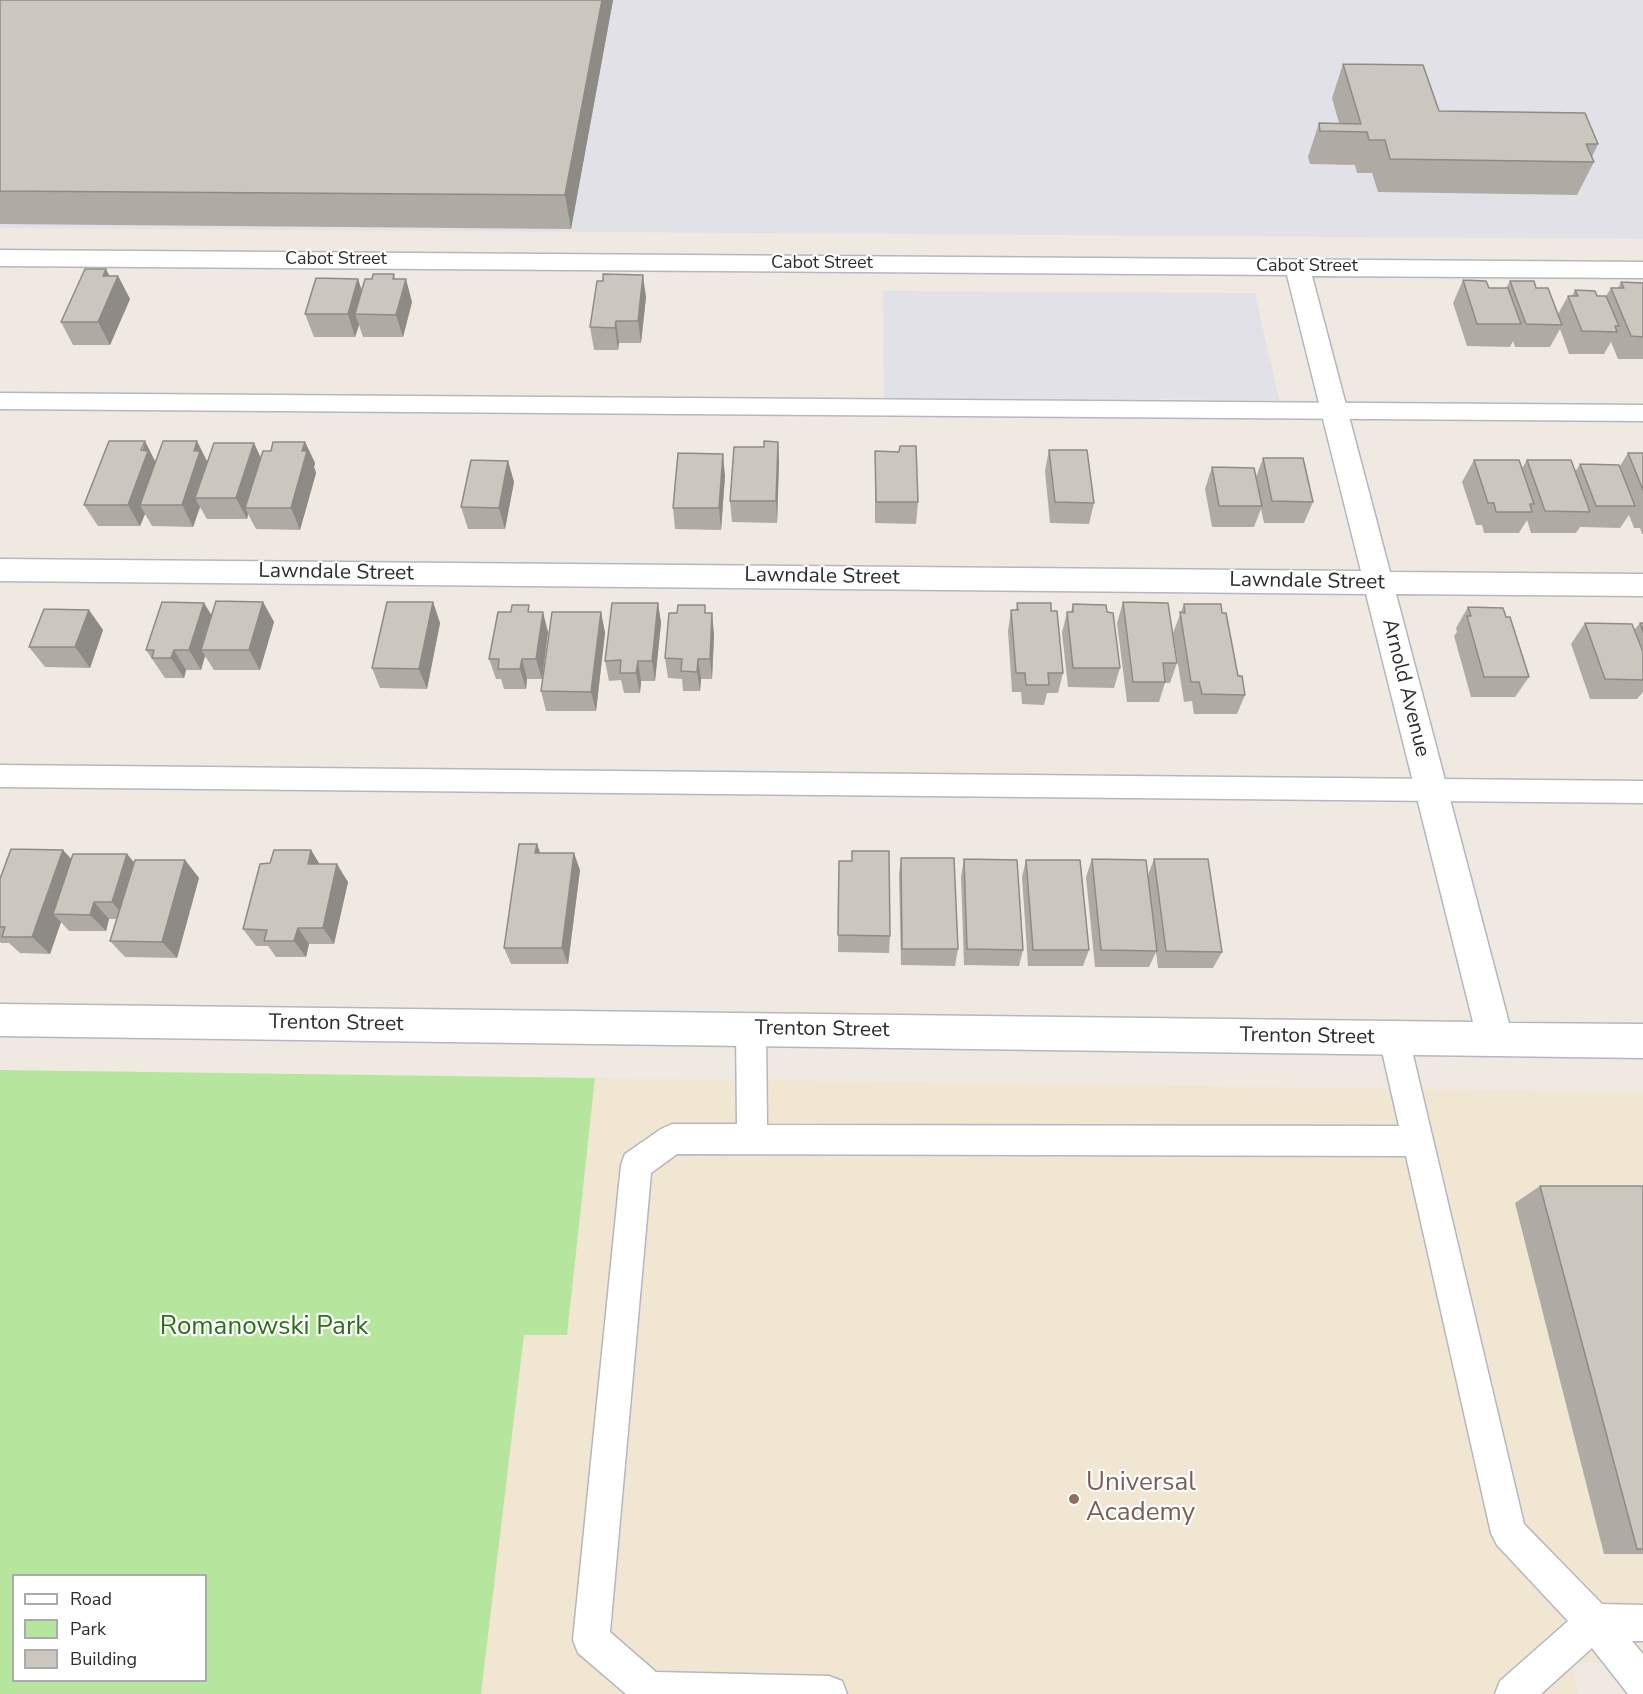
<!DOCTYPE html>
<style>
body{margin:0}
#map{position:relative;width:1643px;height:1694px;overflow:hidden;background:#efe9e1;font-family:"Nunito Sans",sans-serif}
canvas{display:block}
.legend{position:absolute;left:12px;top:1574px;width:195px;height:108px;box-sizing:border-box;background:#fff;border:2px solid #ababab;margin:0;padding:8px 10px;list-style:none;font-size:18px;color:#2e2e2e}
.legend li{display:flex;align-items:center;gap:12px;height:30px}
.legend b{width:30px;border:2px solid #ababab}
</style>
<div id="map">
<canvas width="1643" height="1694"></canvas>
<ul class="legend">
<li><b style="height:8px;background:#fff"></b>Road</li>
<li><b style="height:16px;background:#b6e59e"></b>Park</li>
<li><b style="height:16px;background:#cbc7bf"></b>Building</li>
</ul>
</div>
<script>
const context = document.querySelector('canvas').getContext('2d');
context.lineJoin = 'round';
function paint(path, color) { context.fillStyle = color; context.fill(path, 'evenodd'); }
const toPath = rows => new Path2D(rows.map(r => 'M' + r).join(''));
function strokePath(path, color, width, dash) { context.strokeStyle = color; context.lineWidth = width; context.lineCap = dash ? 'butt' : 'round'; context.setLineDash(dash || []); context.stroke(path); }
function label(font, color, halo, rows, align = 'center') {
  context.font = font + ' "Nunito Sans",sans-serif'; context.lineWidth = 4.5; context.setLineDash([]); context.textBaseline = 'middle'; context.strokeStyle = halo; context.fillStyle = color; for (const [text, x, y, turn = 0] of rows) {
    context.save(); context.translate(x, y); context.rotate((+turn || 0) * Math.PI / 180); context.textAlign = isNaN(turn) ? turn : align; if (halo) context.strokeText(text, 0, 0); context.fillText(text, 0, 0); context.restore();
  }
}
paint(toPath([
 [0,0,1643,0,1643,239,0,228],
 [883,291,1255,293,1279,400,884,398]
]), '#e3e1e8');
paint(toPath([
 [595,1078,1643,1092,1643,1664,1571,1662,1578,1694,481,1694,524,1335,567,1335]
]), '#f0e6d1');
paint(toPath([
 [0,1070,595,1078,567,1335,524,1335,481,1694,0,1694],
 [14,1576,206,1576,206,1680,14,1680]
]), '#b6e59e');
const lane = toPath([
 [0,393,1643,405,1643,421,0,409,0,393],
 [0,765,1643,781,1643,803,0,787,0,765],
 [751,1016,761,1019,766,1029,767,1125,1399,1126,1379,1038,1384,1028,1394,1024,1404,1028,1409,1038,1524,1524,1602,1604,1643,1605,1643,1641,1632,1641,1643,1654,1643,1694,1628,1694,1592,1648,1541,1694,1495,1694,1500,1681,1568,1621,1497,1545,1491,1533,1406,1156,677,1154,651,1173,610,1632,656,1672,829,1676,842,1681,847,1694,626,1694,578,1653,573,1640,621,1165,625,1154,661,1129,672,1124,737,1124,736,1029,741,1019,751,1016]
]);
const street = toPath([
 [0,250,1643,262,1643,278,1312,276,1390,572,1643,574,1643,596,1396,594,1509,1023,1643,1024,1643,1058,0,1036,0,1004,1473,1022,1366,594,0,581,0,559,1361,571,1287,275,0,266,0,250]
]);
strokePath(lane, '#b4b7c1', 3);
strokePath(street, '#b4b7c1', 3);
paint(lane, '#fff');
paint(street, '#fff');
paint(toPath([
 [0,0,613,0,571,229,0,224],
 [1343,64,1439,111,1598,144,1592,157,1594,162,1577,195,1378,192,1372,173,1357,173,1355,165,1310,164,1308,157,1319,123,1339,123,1332,98],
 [394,274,395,279,412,302,403,337,363,337,359,325,355,337,314,337,305,314,358,279,362,291,372,279],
 [110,276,118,276,130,299,110,345,73,345,61,322],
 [1463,280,1489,288,1506,288,1510,281,1536,288,1558,314,1568,296,1572,296,1575,290,1597,296,1606,296,1611,288,1618,288,1621,282,1643,283,1643,359,1618,359,1611,342,1604,354,1569,354,1560,329,1550,347,1515,347,1513,341,1510,347,1467,346,1453,303],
 [646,297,641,343,619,343,618,350,594,350,590,327],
 [305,442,315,463,314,467,316,473,300,530,256,529,248,514,247,519,207,519,200,507,193,527,152,526,145,514,140,526,98,526,84,505,156,461,208,462,254,443,261,459,271,451],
 [778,442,779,463,777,523,732,522,730,501,764,447],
 [1049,450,1094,503,1089,524,1050,523,1045,471],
 [875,451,899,452,918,502,916,524,875,523],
 [1628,453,1643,453,1643,534,1642,534,1640,528,1634,528,1629,515,1620,528,1581,527,1581,526,1576,533,1531,533,1527,520,1519,533,1484,533,1482,525,1476,525,1462,482,1474,460,1522,468,1527,460,1575,472,1580,464,1620,466],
 [1263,458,1313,502,1304,523,1264,523,1261,509,1254,527,1212,527,1205,489,1212,467,1256,477],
 [508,461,514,482,505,529,468,529,461,507],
 [725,476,721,530,675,529,673,508],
 [263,602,274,622,260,670,214,670,205,656,201,670,186,670,184,678,165,678,146,650,204,603,212,616],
 [433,602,440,623,427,689,380,688,372,668],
 [1123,602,1177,663,1170,683,1165,683,1159,702,1127,702,1117,623],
 [658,603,661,623,655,681,641,681,640,693,624,693,621,680,609,681,605,661],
 [1017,603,1051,611,1063,673,1058,693,1047,693,1044,705,1022,704,1021,692,1012,692,1008,631,1011,610,1016,610],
 [1073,604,1107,612,1120,668,1114,688,1068,687,1062,633,1067,612,1071,612],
 [1184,604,1238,676,1245,695,1237,714,1194,714,1192,701,1184,702,1173,633],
 [1468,607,1529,677,1515,697,1471,697,1454,636,1457,632,1456,628],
 [89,610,103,630,90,668,45,667,29,647],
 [531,612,548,632,542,679,527,679,526,689,504,689,501,679,496,679,489,659],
 [601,612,605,633,596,711,546,711,541,691],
 [706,613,714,634,712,679,701,679,700,691,683,691,682,679,668,678,665,658],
 [1585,623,1634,630,1640,623,1643,623,1643,692,1637,699,1590,699,1571,644],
 [537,844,540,853,580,870,568,964,511,964,504,948],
 [311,850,319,864,348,882,334,944,309,944,306,957,276,957,268,946,256,946,243,929,270,863],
 [127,854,134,863,185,860,199,878,177,958,125,957,110,941,117,919,109,919,106,931,69,931,61,922,50,954,20,953,9,943,1,943,0,942,0,879,72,859],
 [901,858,958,949,955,966,901,965,899,875],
 [964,859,1023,950,1019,966,964,965,961,877],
 [1092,859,1148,875,1154,859,1222,952,1213,968,1158,968,1156,952,1149,967,1095,967,1086,877],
 [1026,860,1089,950,1083,966,1028,966,1022,877],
 [839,861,890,936,889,953,838,952],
 [1540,1186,1643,1186,1643,1554,1604,1554,1515,1203]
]), '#afaba4');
paint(toPath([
 [602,0,613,0,571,229,565,195],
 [106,269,114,285,118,276,130,299,110,345,98,322,103,276],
 [643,275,646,297,641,343,638,321],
 [358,279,365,301,355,314,359,325,355,337,348,314],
 [406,279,412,302,403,337,396,315],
 [616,321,619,343,618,350,615,328],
 [145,441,156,463,140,505,145,514,140,526,128,505],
 [197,441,208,463,195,498,200,507,193,527,182,505,194,451],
 [305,442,315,463,314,467,316,473,300,530,291,508,302,451],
 [778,442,779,463,777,523,776,501],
 [254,443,264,465,245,508,248,514,247,519,236,498],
 [723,454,725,476,721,530,719,508],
 [508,461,514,482,505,529,499,508],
 [263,602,274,622,260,670,249,650],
 [433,602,440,623,427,689,419,669],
 [204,603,216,623,201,650,205,656,201,670,189,650],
 [658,603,661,623,655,681,652,661],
 [89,610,103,630,90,668,75,647],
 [543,612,548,632,542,679,536,659],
 [601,612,605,633,596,711,591,692],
 [712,613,714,634,712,679,710,659],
 [174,650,186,670,184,678,171,658],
 [522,659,527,679,526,689,520,669],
 [698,659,701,679,700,691,697,672],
 [638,661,641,681,640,693,636,673],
 [537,844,543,862,535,853],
 [63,850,79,867,53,914,61,922,50,954,32,937],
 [311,850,322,868,308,864],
 [574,853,580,870,568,964,562,948],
 [127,854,142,872,127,919,112,902],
 [185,860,199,878,177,958,162,942],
 [337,864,348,882,334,944,323,928],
 [94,902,109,919,106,931,90,915],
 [298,928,309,944,306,957,294,941]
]), '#8e8b86');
const building = toPath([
 [0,0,602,0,565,195,0,191,0,0],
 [1343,64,1423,65,1439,111,1585,113,1598,144,1586,144,1594,162,1390,159,1385,140,1369,140,1367,132,1320,131,1319,123,1361,124,1343,64],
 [85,269,106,269,103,276,118,276,98,322,61,322,85,269],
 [373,274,394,274,393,279,406,279,396,315,355,314,365,279,372,279,373,274],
 [603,274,643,275,638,321,616,321,615,328,590,327,597,281,603,281,603,274],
 [316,278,358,279,348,314,305,314,316,278],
 [1463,280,1486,281,1489,288,1508,288,1521,324,1477,324,1463,280],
 [1510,281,1534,281,1536,288,1548,288,1562,325,1526,324,1510,281],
 [1621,282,1643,283,1643,337,1631,336,1611,288,1624,288,1621,282],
 [1575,290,1595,291,1597,296,1606,296,1619,326,1615,326,1617,332,1582,331,1568,296,1578,296,1575,290],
 [109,441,145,441,141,450,148,451,128,505,84,505,109,441],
 [163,441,197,441,194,451,200,451,182,505,140,505,163,441],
 [764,441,778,442,776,501,730,501,734,447,764,447,764,441],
 [273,442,305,442,302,451,307,451,291,508,245,508,263,451,271,451,273,442],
 [214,443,254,443,236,498,195,498,214,443],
 [900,446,916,446,918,502,876,502,875,451,899,452,900,446],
 [1049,450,1087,450,1094,503,1055,502,1049,450],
 [678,453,723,454,719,508,673,508,678,453],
 [1628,453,1643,453,1643,490,1628,453],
 [1263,458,1303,458,1313,502,1272,501,1263,458],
 [471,460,508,461,499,508,461,507,471,460],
 [1474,460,1519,460,1534,504,1530,504,1532,512,1496,512,1494,503,1488,503,1474,460],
 [1527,460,1571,460,1590,512,1545,511,1527,460],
 [1580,464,1619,465,1635,506,1596,506,1580,464],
 [1212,467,1254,468,1262,506,1219,506,1212,467],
 [216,601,263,602,249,650,201,650,216,601],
 [162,602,204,603,189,650,174,650,171,658,152,658,154,650,146,650,162,602],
 [387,602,433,602,419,669,372,668,387,602],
 [1123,602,1168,603,1177,663,1163,663,1165,682,1133,682,1123,602],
 [612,603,658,603,652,661,638,661,636,673,620,673,621,660,605,661,612,603],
 [1017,603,1051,603,1051,611,1057,611,1063,673,1048,673,1049,685,1026,685,1025,673,1016,673,1011,610,1018,610,1017,603],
 [1073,604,1106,605,1107,612,1113,613,1120,668,1073,668,1067,612,1073,612,1073,604],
 [1184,604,1221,604,1222,613,1226,613,1238,676,1242,676,1245,695,1202,694,1199,682,1191,682,1180,612,1185,613,1184,604],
 [512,605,529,605,528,612,543,612,536,659,522,659,520,669,498,669,499,659,489,659,498,612,511,612,512,605],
 [678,605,705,605,705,613,712,613,710,659,698,659,697,672,681,671,682,659,665,658,669,613,677,613,678,605],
 [1468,607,1503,608,1506,617,1510,617,1529,677,1484,677,1467,616,1471,616,1468,607],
 [44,609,89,610,75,647,29,647,44,609],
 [552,612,601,612,591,692,541,691,552,612],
 [1585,623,1632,624,1643,652,1643,680,1605,679,1585,623],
 [1640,623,1643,623,1643,632,1640,623],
 [519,844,537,844,535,853,574,853,562,948,504,948,519,844],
 [11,849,63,850,32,937,2,937,5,927,0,927,0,879,11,849],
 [274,850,311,850,308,864,337,864,323,928,298,928,294,941,264,941,267,930,243,929,260,864,270,863,274,850],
 [852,851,889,851,890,936,838,935,839,861,852,861,852,851],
 [73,854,127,854,112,902,94,902,90,915,53,914,73,854],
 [901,858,954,858,958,949,902,949,901,858],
 [964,859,1017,860,1023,950,967,949,964,859],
 [1092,859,1146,860,1157,951,1101,950,1092,859],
 [1154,859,1208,859,1222,952,1166,951,1154,859],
 [135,860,185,860,162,942,110,941,135,860],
 [1026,860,1080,860,1089,950,1033,950,1026,860],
 [1540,1186,1643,1186,1643,1549,1637,1549,1540,1186]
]);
paint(building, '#cbc7bf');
strokePath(building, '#8e8b86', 1.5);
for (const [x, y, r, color] of [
 [1074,1499,6,"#8d6e63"]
]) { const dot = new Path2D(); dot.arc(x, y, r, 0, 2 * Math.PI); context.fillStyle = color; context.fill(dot); strokePath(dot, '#fff', 2); }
label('18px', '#2e2e2e', '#fff', [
 ["Cabot Street",336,260],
 ["Cabot Street",822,264],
 ["Cabot Street",1307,267]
]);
label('21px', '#2e2e2e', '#fff', [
 ["Lawndale Street",336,573,1],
 ["Lawndale Street",822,577,1],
 ["Lawndale Street",1307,582,1],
 ["Arnold Avenue",1405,688,76],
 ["Trenton Street",336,1024,1],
 ["Trenton Street",822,1030,1],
 ["Trenton Street",1307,1037,1]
]);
label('26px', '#2c6e1b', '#fff', [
 ["Romanowski Park",264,1328]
]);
label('26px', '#785e54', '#fff', [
 ["Universal",1086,1484],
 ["Academy",1086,1514]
], 'left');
</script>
